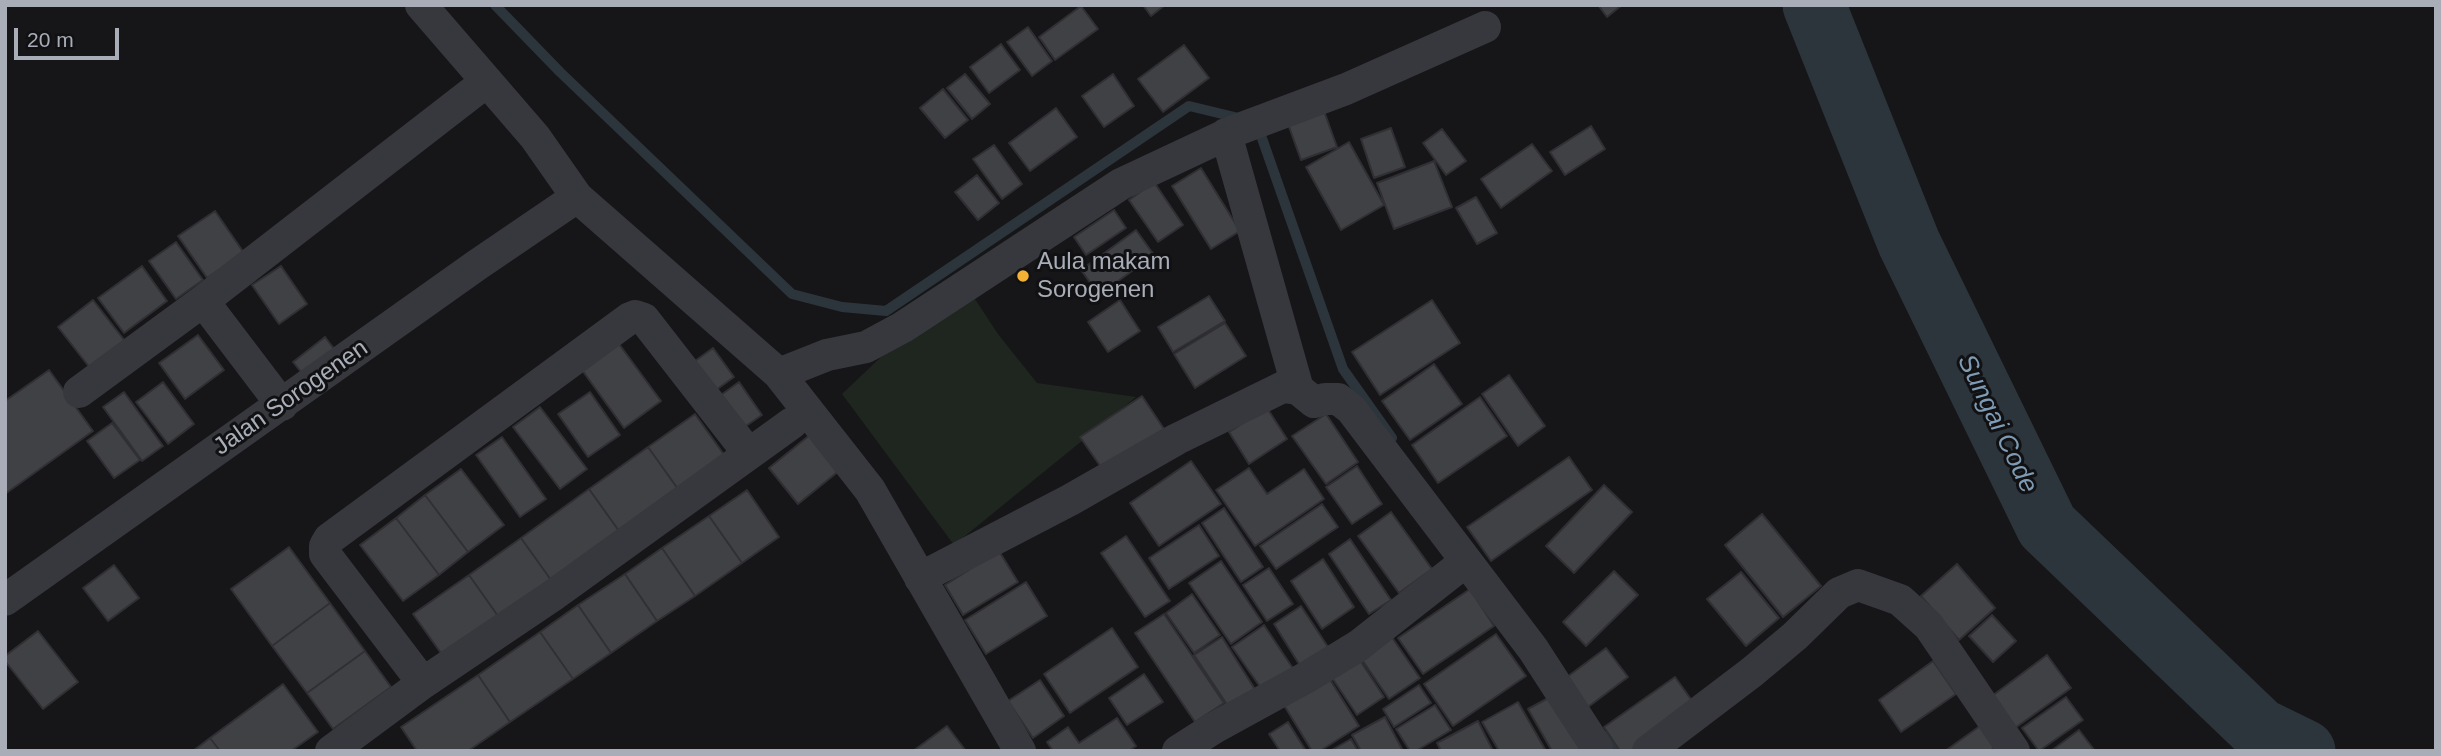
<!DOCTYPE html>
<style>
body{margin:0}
#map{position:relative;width:2441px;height:756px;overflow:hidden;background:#161618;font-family:Helvetica,sans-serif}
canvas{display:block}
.frame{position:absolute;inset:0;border:7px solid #a8adb8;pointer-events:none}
.scale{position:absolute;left:14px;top:28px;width:105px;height:32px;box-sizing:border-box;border:4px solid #a8adb8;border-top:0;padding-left:9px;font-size:21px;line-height:24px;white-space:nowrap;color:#a8adb8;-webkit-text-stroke:5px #111113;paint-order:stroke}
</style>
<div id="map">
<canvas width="2441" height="756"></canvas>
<div class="frame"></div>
<div class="scale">20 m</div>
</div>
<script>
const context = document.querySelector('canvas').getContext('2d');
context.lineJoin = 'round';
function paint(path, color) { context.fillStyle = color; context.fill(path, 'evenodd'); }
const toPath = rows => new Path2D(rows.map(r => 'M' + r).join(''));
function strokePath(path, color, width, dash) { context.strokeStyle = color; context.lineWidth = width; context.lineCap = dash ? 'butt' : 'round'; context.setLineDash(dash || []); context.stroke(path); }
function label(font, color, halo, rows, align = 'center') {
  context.font = font + ' Helvetica,sans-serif'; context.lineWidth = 6; context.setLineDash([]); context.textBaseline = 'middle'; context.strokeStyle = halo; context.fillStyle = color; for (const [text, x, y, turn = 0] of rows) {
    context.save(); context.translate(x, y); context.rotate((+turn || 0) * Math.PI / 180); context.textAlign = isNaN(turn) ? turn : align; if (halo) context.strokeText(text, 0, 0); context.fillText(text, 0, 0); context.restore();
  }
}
paint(toPath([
 [971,293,998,334,1037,383,1136,397,954,545,842,394,901,338]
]), '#1e261f');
strokePath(toPath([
 [495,5,560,72,792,294,842,307,886,311,1189,106,1243,119],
 [1257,124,1343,369,1392,438],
 [1605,736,1616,751]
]), '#2c353c', 10);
strokePath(toPath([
 [1814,5,1909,243,2047,526,2259,729,2304,751]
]), '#2c353c', 63);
const building = toPath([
 [1143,5,1165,5,1151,16,1143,5],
 [1598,5,1622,5,1607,17,1598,5],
 [1081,6,1098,29,1055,60,1039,37,1081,6],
 [1028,27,1052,61,1032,76,1007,42,1028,27],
 [1001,44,1020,70,989,93,970,67,1001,44],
 [1184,45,1209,78,1163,112,1138,79,1184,45],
 [965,74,990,104,972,119,947,88,965,74],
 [1113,74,1134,106,1104,127,1082,96,1113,74],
 [943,89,968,120,945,138,920,108,943,89],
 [1056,108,1077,137,1030,171,1009,143,1056,108],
 [1324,111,1337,147,1301,160,1288,124,1324,111],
 [1591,126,1605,149,1565,175,1550,152,1591,126],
 [1391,128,1405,167,1374,178,1361,139,1391,128],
 [1442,129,1466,161,1446,175,1423,143,1442,129],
 [1349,142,1384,205,1341,230,1306,167,1349,142],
 [1532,144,1552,171,1501,208,1481,179,1532,144],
 [994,145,1022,184,1002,199,973,159,994,145],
 [1434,161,1452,207,1394,229,1377,183,1434,161],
 [1201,168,1240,231,1211,249,1172,186,1201,168],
 [977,175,999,203,978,220,955,192,977,175],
 [1154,182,1183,225,1158,242,1129,200,1154,182],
 [1476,197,1497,233,1477,244,1456,208,1476,197],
 [1114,210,1126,228,1086,255,1074,237,1114,210],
 [215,211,244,253,207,278,178,236,215,211],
 [1136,230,1154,255,1099,295,1081,270,1136,230],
 [176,242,203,280,176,299,149,261,176,242],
 [142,266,167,301,124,333,98,298,142,266],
 [281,266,307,304,279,324,252,285,281,266],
 [1209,296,1225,321,1173,352,1158,327,1209,296],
 [93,300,125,341,90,368,58,327,93,300],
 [1120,300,1140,331,1108,352,1088,322,1120,300],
 [1432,300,1460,343,1380,395,1352,352,1432,300],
 [1225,323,1246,356,1195,388,1174,354,1225,323],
 [198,335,224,370,185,399,159,363,198,335],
 [325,337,341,358,309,382,293,362,325,337],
 [619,344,661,401,624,428,582,370,619,344],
 [713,348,734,377,709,395,688,366,713,348],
 [1434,364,1462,404,1410,440,1382,401,1434,364],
 [49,370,93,431,5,494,5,401,49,370],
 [1509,375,1545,426,1518,446,1482,394,1509,375],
 [163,382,194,424,168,444,136,402,163,382],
 [739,382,762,415,737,432,714,400,739,382],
 [124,392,163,446,142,461,103,407,124,392],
 [590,392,620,435,588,457,558,414,590,392],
 [1142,396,1164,429,1103,470,1080,437,1142,396],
 [1480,397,1507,436,1438,483,1412,445,1480,397],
 [540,407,587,469,560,489,513,427,540,407],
 [1267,408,1287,439,1249,464,1229,432,1267,408],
 [695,414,725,456,678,489,648,447,695,414],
 [1326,414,1358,462,1326,484,1292,436,1326,414],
 [112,423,140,460,114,478,87,441,112,423],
 [816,430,845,466,798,504,769,468,816,430],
 [502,437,546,499,520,517,476,455,502,437],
 [648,447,678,489,619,531,589,489,648,447],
 [1569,457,1592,490,1491,561,1467,527,1569,457],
 [1191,461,1221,504,1159,546,1130,503,1191,461],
 [1357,466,1382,504,1352,524,1326,487,1357,466],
 [1249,468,1267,494,1304,469,1324,499,1255,546,1216,490,1249,468],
 [461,469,504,525,468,552,425,495,461,469],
 [1604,485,1632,512,1574,573,1546,546,1604,485],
 [589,489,619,531,551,580,521,538,589,489],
 [747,490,779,537,742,563,709,516,747,490],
 [425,495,468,552,439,575,396,518,425,495],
 [1322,504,1338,527,1276,569,1260,546,1322,504],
 [1224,508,1263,567,1241,582,1202,523,1224,508],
 [1391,512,1432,569,1399,593,1358,536,1391,512],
 [1762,514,1821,586,1783,617,1725,545,1762,514],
 [709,516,742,563,695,596,662,548,709,516],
 [396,518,439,575,403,601,360,545,396,518],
 [1199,525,1219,556,1169,589,1149,558,1199,525],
 [1126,536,1170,601,1145,617,1101,553,1126,536],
 [521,538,551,580,498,616,469,575,521,538],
 [1350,539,1391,600,1369,614,1329,554,1350,539],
 [289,547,330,603,272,646,231,589,289,547],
 [662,548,695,596,657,621,625,574,662,548],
 [999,551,1018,582,963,615,945,585,999,551],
 [1323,559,1354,607,1322,629,1291,581,1323,559],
 [1221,561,1262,622,1231,644,1189,583,1221,561],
 [1957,564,1995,608,1959,640,1921,596,1957,564],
 [114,565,139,598,108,621,83,588,114,565],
 [1269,568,1293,604,1267,621,1243,585,1269,568],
 [1614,571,1638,595,1586,646,1563,622,1614,571],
 [1741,572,1779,618,1746,646,1707,599,1741,572],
 [625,574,657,621,611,653,578,605,625,574],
 [469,575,498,616,443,656,413,614,469,575],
 [1026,582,1047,616,986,654,965,620,1026,582],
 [1470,589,1494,626,1423,674,1398,638,1470,589],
 [1192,594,1220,635,1194,653,1166,613,1192,594],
 [330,603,365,651,307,693,272,646,330,603],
 [578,605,611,653,573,679,540,632,578,605],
 [1301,606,1332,653,1304,672,1274,624,1301,606],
 [1164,614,1224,703,1195,722,1135,633,1164,614],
 [1992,615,2016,641,1993,662,1969,636,1992,615],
 [1264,625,1294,670,1263,691,1232,647,1264,625],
 [1112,628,1138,667,1070,713,1044,674,1112,628],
 [38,631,78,682,43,709,5,661,5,656,38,631],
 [540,632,573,679,510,722,478,675,540,632],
 [1389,633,1420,678,1389,699,1358,654,1389,633],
 [1496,634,1526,676,1453,726,1424,684,1496,634],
 [1222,637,1258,694,1232,712,1194,655,1222,637],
 [1606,648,1628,677,1588,707,1567,677,1606,648],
 [365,651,391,687,333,729,307,693,365,651],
 [1356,654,1384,697,1357,715,1328,672,1356,654],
 [2047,655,2071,688,2015,728,1992,696,2047,655],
 [1933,661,1956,694,1901,732,1879,700,1933,661],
 [1326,673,1359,726,1320,751,1312,751,1282,702,1326,673],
 [1144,674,1163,702,1127,725,1109,698,1144,674],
 [478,675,510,722,468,751,417,751,401,727,478,675],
 [1675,677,1698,709,1638,751,1620,751,1604,727,1675,677],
 [1040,680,1064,716,1033,738,1008,701,1040,680],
 [283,684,318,732,291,751,220,751,210,738,283,684],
 [1419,685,1431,703,1394,727,1383,709,1419,685],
 [1552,696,1584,751,1552,751,1528,709,1552,696],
 [2066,697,2083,720,2039,751,2022,728,2066,697],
 [1518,702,1546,751,1499,751,1482,722,1518,702],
 [1435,705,1451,730,1416,751,1410,751,1396,729,1435,705],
 [1385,717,1403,751,1361,751,1352,735,1385,717],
 [1117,718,1136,746,1129,751,1053,751,1047,742,1068,727,1079,743,1117,718],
 [1478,721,1493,751,1441,751,1437,743,1478,721],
 [1987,721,2002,742,1990,751,1945,751,1987,721],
 [1288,722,1306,751,1280,751,1269,734,1288,722],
 [947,726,966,751,913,751,947,726],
 [2079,730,2095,751,2051,751,2079,730],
 [210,738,220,751,193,751,210,738],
 [1351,739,1358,751,1330,751,1351,739]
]);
paint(building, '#404145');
strokePath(building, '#303034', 2);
strokePath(toPath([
 [421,5,535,137,577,197,779,374,870,490,1020,751],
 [1226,134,1298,389],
 [203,301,486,82],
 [779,374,827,355,866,347,903,327,1121,184,1234,131,1346,89,1485,27],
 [79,392,203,301,282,405],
 [920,578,1070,500,1177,439,1283,387,1298,389,1314,402,1325,399,1338,399,1351,409,1533,649,1597,748,1596,751],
 [5,600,477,265,577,197],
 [423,683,325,554,325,546,329,539,630,318,635,316,644,319,749,454],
 [331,751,423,683,552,596,792,423],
 [1178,751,1214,728,1307,677,1358,646,1465,562],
 [1648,751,1752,672,1795,636,1839,593,1858,585,1900,600,1929,626,2014,751]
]), '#37383d', 32);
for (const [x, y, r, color] of [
 [1023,276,7,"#f2b134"]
]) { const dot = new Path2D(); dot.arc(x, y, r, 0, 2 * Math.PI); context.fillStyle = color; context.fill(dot); strokePath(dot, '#111113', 2.5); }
label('24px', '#a8adb8', '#111113', [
 ["Aula makam",1037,262],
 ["Sorogenen",1037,290]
], 'left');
label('24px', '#a8adb8', '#111113', [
 ["Jalan Sorogenen",291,398,-35]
]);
label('italic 26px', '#7f9bb3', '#111113', [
 ["Sungai Code",1997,424,64]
]);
</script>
